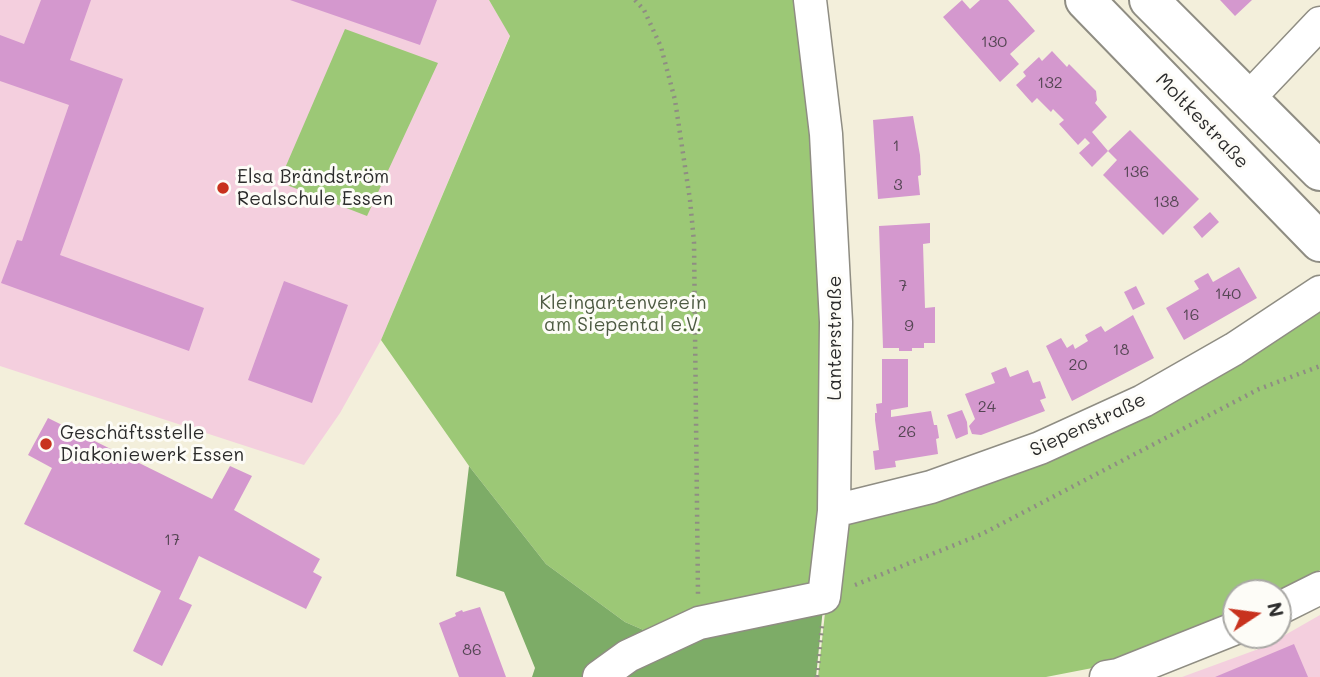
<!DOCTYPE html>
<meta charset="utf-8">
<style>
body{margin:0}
#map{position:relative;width:1320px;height:677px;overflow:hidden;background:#f3efdb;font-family:Mali,sans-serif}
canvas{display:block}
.north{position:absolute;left:1222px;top:579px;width:70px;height:70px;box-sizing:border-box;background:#fdfcf7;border:2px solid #a9a8a5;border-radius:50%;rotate:77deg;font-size:19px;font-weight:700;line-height:28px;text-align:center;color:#2b2b2b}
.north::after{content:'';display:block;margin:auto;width:24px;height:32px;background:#c8321e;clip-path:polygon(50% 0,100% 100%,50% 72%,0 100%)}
</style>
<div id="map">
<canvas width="1320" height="677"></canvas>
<div class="north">N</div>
</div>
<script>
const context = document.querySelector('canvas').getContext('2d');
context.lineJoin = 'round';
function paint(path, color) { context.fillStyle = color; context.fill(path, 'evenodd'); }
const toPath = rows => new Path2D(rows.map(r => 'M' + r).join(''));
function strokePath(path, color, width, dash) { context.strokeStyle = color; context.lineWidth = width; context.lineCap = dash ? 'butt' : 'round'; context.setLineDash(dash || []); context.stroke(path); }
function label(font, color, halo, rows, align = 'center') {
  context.font = font + ' Mali,sans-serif'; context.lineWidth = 6; context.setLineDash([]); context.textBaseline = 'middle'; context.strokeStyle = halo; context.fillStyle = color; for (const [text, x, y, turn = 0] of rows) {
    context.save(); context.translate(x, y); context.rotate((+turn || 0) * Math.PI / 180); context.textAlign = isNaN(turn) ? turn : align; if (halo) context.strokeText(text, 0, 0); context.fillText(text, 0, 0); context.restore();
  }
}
paint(toPath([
 [0,0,489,0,510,35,381,340,340,413,304,465,0,366],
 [1320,615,1320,677,1182,677,1264,647]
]), '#f4cfde');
paint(toPath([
 [489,0,808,0,824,132,823,595,662,638,625,622,546,564,469,466,381,340,510,36],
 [345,29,438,63,367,216,279,182],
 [1320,292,1320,570,1278,594,1236,593,1236,616,1113,664,1046,677,818,677,836,512,1041,449]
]), '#9cc876');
paint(toPath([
 [469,466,546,564,625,622,662,638,824,598,816,677,532,677,535,668,504,592,456,576]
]), '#7dac67');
paint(toPath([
 [41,0,91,0,70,60,123,79,60,255,204,308,189,351,1,283,17,240,22,241,69,105,0,81,0,35,24,44],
 [290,0,437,0,420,45],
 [962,0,970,9,980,0,1008,0,1035,31,1010,54,1019,64,1000,82,943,17],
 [1220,0,1252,0,1235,16],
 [1052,51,1067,67,1069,64,1096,91,1097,100,1095,103,1107,117,1092,132,1108,151,1092,167,1079,153,1090,143,1085,138,1078,145,1059,124,1064,120,1053,109,1051,112,1037,98,1032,103,1016,85,1026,76,1023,72,1039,57,1042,61],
 [913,116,920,155,921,175,918,176,920,195,878,199,873,120],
 [1130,130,1199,199,1163,235,1103,175,1117,160,1108,151],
 [1210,212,1219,222,1202,238,1193,227],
 [930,223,930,243,923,244,925,308,935,307,935,343,924,343,924,348,912,348,912,351,899,351,899,348,883,348,879,226],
 [1239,267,1257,298,1184,340,1166,308,1199,289,1194,281,1208,273,1213,282],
 [284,281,348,305,312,403,248,380],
 [1136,286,1145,304,1133,310,1124,292],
 [1133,315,1154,358,1072,401,1046,346,1061,338,1067,348,1073,344,1075,349,1088,341,1085,335,1101,326,1105,332],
 [882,359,908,359,908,407,891,410,891,417,931,411,934,425,937,425,939,438,936,439,938,454,895,461,896,467,875,470,873,451,879,450,875,420,875,413,877,413,876,404,882,403],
 [1006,367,1010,377,1028,370,1033,383,1040,381,1046,398,1040,400,1045,411,981,435,972,434,969,426,975,419,965,394,995,383,991,373],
 [962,410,967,422,968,434,956,439,947,415],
 [48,418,212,499,230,466,252,476,234,510,320,559,313,572,322,577,306,609,199,556,179,599,192,605,162,666,133,651,161,591,24,524,52,468,28,455],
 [480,607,506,677,459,677,439,623,456,616,455,613,462,610,463,612],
 [1294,644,1308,677,1215,677]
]), '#d498ce');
const street = toPath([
 [1247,100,1320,23],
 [834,511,931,487,1040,448,1143,401,1234,349,1320,292],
 [1278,609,1320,588],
 [599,677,628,656,699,623,824,597,834,511,836,322,826,134,810,0],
 [1106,677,1118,675,1236,628]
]);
const secondary = toPath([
 [1085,0,1320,242],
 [1149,0,1320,171]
]);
strokePath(street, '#8f8d83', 35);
strokePath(secondary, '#8f8d83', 42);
strokePath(toPath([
 [635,0,644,10,661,47,675,100,690,200,694,242,698,594],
 [855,585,982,534,1259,389,1320,366],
 [817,677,822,626]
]), '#8f8d83', 4.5, [2, 5]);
strokePath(street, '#fff', 32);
strokePath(secondary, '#fff', 38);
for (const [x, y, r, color] of [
 [223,188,7,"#c8321e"],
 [46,444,7,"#c8321e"]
]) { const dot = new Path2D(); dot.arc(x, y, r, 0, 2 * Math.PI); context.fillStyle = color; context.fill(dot); strokePath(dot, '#fdfcf7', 2.5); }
label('16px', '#554654', null, [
 ["130",994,42],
 ["132",1050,83],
 ["1",896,146],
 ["136",1136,172],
 ["3",898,185],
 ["138",1166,202],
 ["7",903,286],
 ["140",1228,294],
 ["16",1191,315],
 ["9",909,326],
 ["18",1121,350],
 ["20",1078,365],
 ["24",987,407],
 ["26",907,432],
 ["17",172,540],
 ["86",472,650]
]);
label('19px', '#2b2b2b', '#fdfcf7', [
 ["Moltkestraße",1202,121,46],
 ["Lanterstraße",835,338,-90],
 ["Siepenstraße",1088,425,-25]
]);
label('19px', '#2b2b2b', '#fdfcf7', [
 ["Elsa Brändström",237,177],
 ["Realschule Essen",237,199],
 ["Geschäftsstelle",60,433],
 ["Diakoniewerk Essen",60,455]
], 'left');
label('19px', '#4d5a42', '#fdfcf7', [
 ["Kleingartenverein",623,303],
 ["am Siepental e.V.",623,325]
]);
</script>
